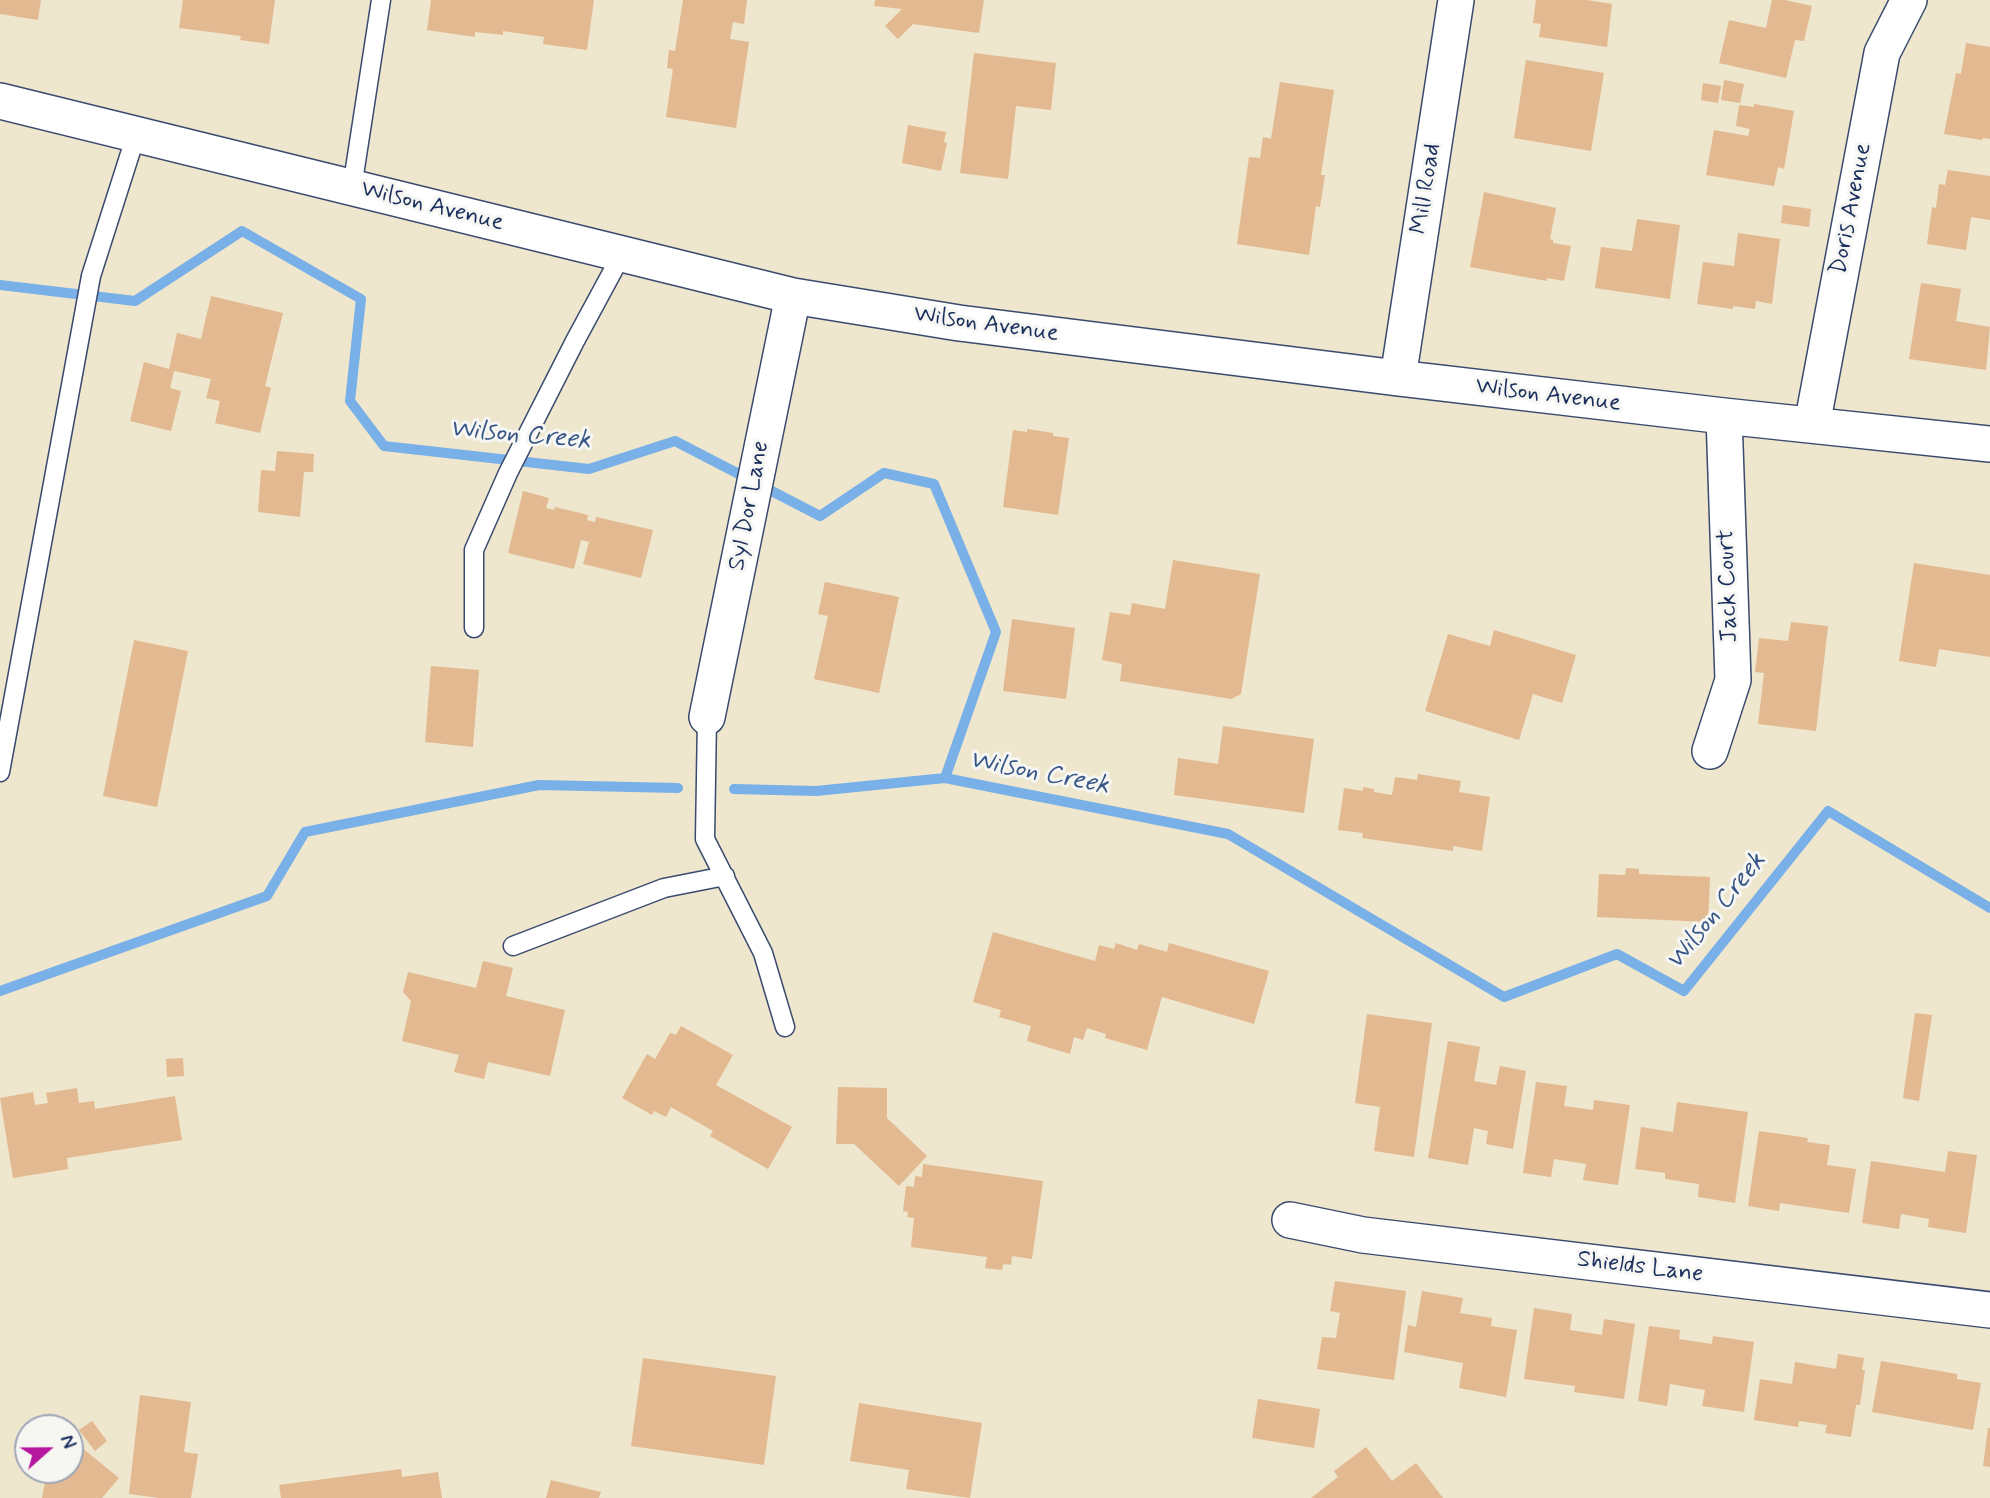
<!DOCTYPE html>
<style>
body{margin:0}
#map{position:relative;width:1990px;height:1498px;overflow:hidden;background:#eee6cd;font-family:Mynerve,sans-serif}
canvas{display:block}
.north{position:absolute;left:14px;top:1414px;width:70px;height:70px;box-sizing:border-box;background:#f6f6f2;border:2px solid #9ea6b7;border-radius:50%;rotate:69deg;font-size:19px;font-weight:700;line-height:28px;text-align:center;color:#1b2f5e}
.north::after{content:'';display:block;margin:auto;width:24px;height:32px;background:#b5179e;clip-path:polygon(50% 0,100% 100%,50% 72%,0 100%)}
</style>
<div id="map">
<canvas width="1990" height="1498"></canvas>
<div class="north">N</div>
</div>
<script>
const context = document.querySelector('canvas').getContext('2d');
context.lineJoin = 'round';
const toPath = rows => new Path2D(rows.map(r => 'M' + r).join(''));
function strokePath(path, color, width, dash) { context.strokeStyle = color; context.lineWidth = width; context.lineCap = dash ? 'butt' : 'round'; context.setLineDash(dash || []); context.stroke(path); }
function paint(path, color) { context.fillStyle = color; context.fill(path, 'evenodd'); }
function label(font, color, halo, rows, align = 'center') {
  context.font = font + ' Mynerve,sans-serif'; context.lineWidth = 6; context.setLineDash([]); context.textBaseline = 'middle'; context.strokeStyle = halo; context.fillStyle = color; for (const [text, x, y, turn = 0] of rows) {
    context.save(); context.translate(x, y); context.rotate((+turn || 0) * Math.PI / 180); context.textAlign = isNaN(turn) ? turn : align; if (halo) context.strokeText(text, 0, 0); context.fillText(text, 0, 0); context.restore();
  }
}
strokePath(toPath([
 [0,285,135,301,242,231,361,299,350,401,384,446,589,469,675,441,820,516,884,473,934,484,996,632,945,778,1228,834,1504,997,1617,954,1684,991,1828,811,1990,908],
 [734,789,816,791,945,778],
 [0,991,267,896,305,832,539,785,678,788]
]), '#78b0e7', 10);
paint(toPath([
 [0,0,41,0,38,20,0,14],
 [183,0,275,0,269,44,240,40,241,36,179,28],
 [431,0,594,0,587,50,543,44,544,37,503,31,503,35,475,32,475,37,427,30],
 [683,0,747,0,744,24,733,22,730,39,749,42,736,128,666,117,673,69,667,68,669,50,675,51],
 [875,0,984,0,979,33,913,24,898,39,885,26,902,9,874,6],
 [1536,0,1587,0,1612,4,1607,47,1539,37,1541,24,1533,23],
 [1772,0,1785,0,1812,6,1804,41,1795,40,1786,78,1719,63,1729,20,1766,28],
 [1966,43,1990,47,1990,139,1983,138,1982,140,1944,134,1956,73,1961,74],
 [974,53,1056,63,1051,110,1016,106,1008,179,960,173],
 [1526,60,1604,73,1591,151,1514,138],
 [1724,80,1744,84,1740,103,1721,100],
 [1280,82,1334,90,1321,175,1325,175,1320,207,1316,206,1309,255,1237,244,1249,157,1260,158,1263,137,1271,139],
 [1703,83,1721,86,1718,103,1701,100],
 [1754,104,1794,111,1784,169,1778,167,1774,186,1706,175,1714,130,1748,136,1750,129,1736,126,1739,105,1754,107],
 [908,125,946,132,944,142,947,143,941,171,902,163],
 [1948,170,1990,176,1990,220,1971,217,1966,250,1927,244,1932,207,1936,208,1939,184,1945,185],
 [1484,192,1556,208,1550,239,1553,240,1553,243,1571,246,1564,281,1547,278,1547,281,1470,267],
 [1783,205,1811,209,1809,227,1781,223],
 [1637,219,1680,225,1670,299,1595,288,1601,247,1632,251],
 [1738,233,1780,239,1772,304,1756,301,1755,309,1733,306,1733,309,1697,304,1703,262,1734,266],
 [1921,283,1961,289,1956,321,1990,327,1986,370,1909,359],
 [211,296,283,313,265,386,271,388,260,433,215,423,220,401,206,398,211,379,174,371,170,388,181,391,171,431,130,421,144,362,169,369,177,333,201,339],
 [1027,429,1053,433,1053,436,1069,438,1058,515,1003,507,1013,430,1027,432],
 [277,451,314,454,313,472,304,472,300,517,258,512,261,470,275,471],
 [523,491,549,498,546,508,554,510,555,507,588,515,587,520,595,522,596,517,653,530,641,578,583,564,589,542,581,540,574,569,508,553],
 [1173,560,1260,574,1241,694,1231,699,1120,681,1122,664,1102,660,1110,612,1130,615,1132,603,1165,609],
 [1914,563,1990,575,1990,657,1939,649,1936,667,1899,661],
 [825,582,899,597,879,693,814,679,828,616,818,614],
 [1012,619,1075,628,1066,699,1003,691],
 [1791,622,1828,626,1816,731,1758,724,1764,673,1755,672,1759,638,1788,641],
 [1494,630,1576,655,1562,703,1533,694,1519,740,1425,711,1448,634,1490,646],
 [134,640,188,651,157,807,103,796],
 [431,666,479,670,473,747,425,742],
 [1223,726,1314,739,1304,813,1174,795,1178,758,1218,764],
 [1418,774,1461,781,1459,792,1490,797,1482,851,1453,846,1453,851,1362,838,1363,833,1338,830,1344,788,1363,791,1363,787,1374,789,1374,792,1392,795,1395,777,1417,780],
 [1626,868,1639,869,1639,874,1710,877,1708,922,1597,917,1599,874,1625,875],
 [993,932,1095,961,1099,945,1114,949,1116,943,1137,950,1139,944,1167,952,1169,943,1269,971,1254,1024,1162,997,1147,1050,1105,1038,1106,1034,1087,1028,1083,1040,1074,1037,1070,1054,1027,1041,1031,1026,999,1017,1001,1010,973,1002],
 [483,961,513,968,506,996,565,1010,550,1076,488,1062,484,1079,454,1072,459,1055,402,1041,411,1001,403,992,408,972,476,988],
 [1915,1013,1932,1015,1919,1101,1903,1098],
 [1367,1014,1432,1023,1414,1157,1374,1151,1380,1107,1355,1103],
 [681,1026,733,1055,716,1085,792,1127,768,1169,710,1136,713,1131,671,1107,666,1117,654,1111,652,1115,622,1098,647,1054,655,1059,670,1033,676,1035],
 [1448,1041,1480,1047,1474,1081,1496,1085,1500,1066,1526,1071,1513,1149,1486,1144,1488,1131,1474,1128,1468,1165,1428,1158],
 [183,1058,184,1076,167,1077,166,1059],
 [1536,1082,1567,1086,1564,1106,1593,1110,1594,1100,1630,1105,1618,1185,1583,1180,1586,1164,1554,1159,1551,1177,1523,1173],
 [838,1087,887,1088,887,1118,927,1156,899,1186,854,1144,836,1144],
 [77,1088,79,1103,94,1101,95,1109,175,1096,182,1140,67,1158,68,1169,13,1178,0,1098,33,1092,35,1105,48,1103,46,1093],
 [1677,1102,1748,1112,1735,1203,1698,1197,1699,1184,1665,1179,1665,1173,1635,1169,1641,1127,1673,1132],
 [1759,1131,1808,1138,1807,1142,1830,1145,1827,1165,1856,1169,1849,1213,1780,1203,1779,1211,1748,1206],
 [1948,1151,1977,1155,1966,1233,1928,1227,1929,1219,1901,1214,1899,1229,1862,1223,1871,1161,1945,1172],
 [923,1164,1043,1181,1032,1259,1012,1256,1011,1265,1003,1264,1002,1270,985,1268,987,1257,911,1247,914,1218,907,1217,908,1212,903,1211,906,1186,914,1187,915,1176,922,1177],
 [1335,1281,1406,1291,1394,1380,1317,1369,1322,1337,1336,1338,1340,1313,1330,1311],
 [1422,1291,1463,1298,1460,1313,1492,1318,1491,1326,1517,1330,1506,1397,1459,1388,1463,1363,1404,1352,1408,1325,1416,1327],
 [1534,1308,1572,1314,1570,1330,1602,1335,1604,1319,1635,1324,1624,1399,1574,1392,1575,1386,1524,1379],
 [1649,1326,1680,1330,1679,1339,1712,1344,1713,1336,1754,1342,1744,1412,1702,1406,1705,1390,1670,1384,1667,1406,1638,1401],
 [1838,1354,1864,1358,1862,1370,1865,1370,1860,1405,1856,1405,1851,1437,1825,1433,1827,1425,1799,1421,1798,1427,1754,1420,1760,1379,1792,1384,1795,1362,1836,1369],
 [643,1358,776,1376,764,1465,631,1446],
 [1881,1361,1957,1374,1957,1379,1981,1383,1973,1430,1872,1412],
 [140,1395,191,1402,184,1452,198,1454,191,1498,159,1498,129,1494],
 [1258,1399,1320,1409,1314,1448,1252,1438],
 [859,1403,982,1423,970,1498,906,1489,909,1470,850,1461],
 [92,1421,107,1441,95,1451,79,1430],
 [1988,1428,1990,1428,1990,1467,1983,1466],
 [76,1443,119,1478,102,1498,42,1498,45,1482,54,1470,70,1470,70,1451],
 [1366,1447,1392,1481,1416,1463,1443,1498,1311,1498,1338,1477,1334,1471],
 [401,1469,402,1477,438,1472,442,1498,281,1498,279,1485],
 [551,1480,601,1492,599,1498,546,1498]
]), '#e2b990');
const lane = toPath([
 [352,188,381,0],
 [474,628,474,550,508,473,575,341,622,254],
 [707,717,705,839,763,953,785,1027],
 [0,772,91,276,136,135],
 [513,946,664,888,725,876]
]);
const street = toPath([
 [0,101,793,296,959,323,1398,378,1724,416,1990,444],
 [1398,378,1456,0],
 [1812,425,1882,53,1909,0],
 [707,717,793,296],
 [1710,751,1733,680,1724,416],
 [1290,1220,1363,1235,1990,1310]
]);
strokePath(lane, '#3b4a6f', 21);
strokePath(street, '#3b4a6f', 38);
strokePath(lane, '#fff', 18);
strokePath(street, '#fff', 35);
label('24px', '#1b2f5e', '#f6f6f2', [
 ["Mill Road",1427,189,-81],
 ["Wilson Avenue",432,207,14],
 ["Doris Avenue",1852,209,-79],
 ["Wilson Avenue",986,325,8],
 ["Wilson Avenue",1548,396,7],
 ["Syl Dor Lane",750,506,-79],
 ["Jack Court",1729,586,-92],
 ["Shields Lane",1640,1268,7]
]);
label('italic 26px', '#375687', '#f6f6f2', [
 ["Wilson Creek",520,436,5],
 ["Wilson Creek",1039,774,11],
 ["Wilson Creek",1717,912,-51]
]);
</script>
